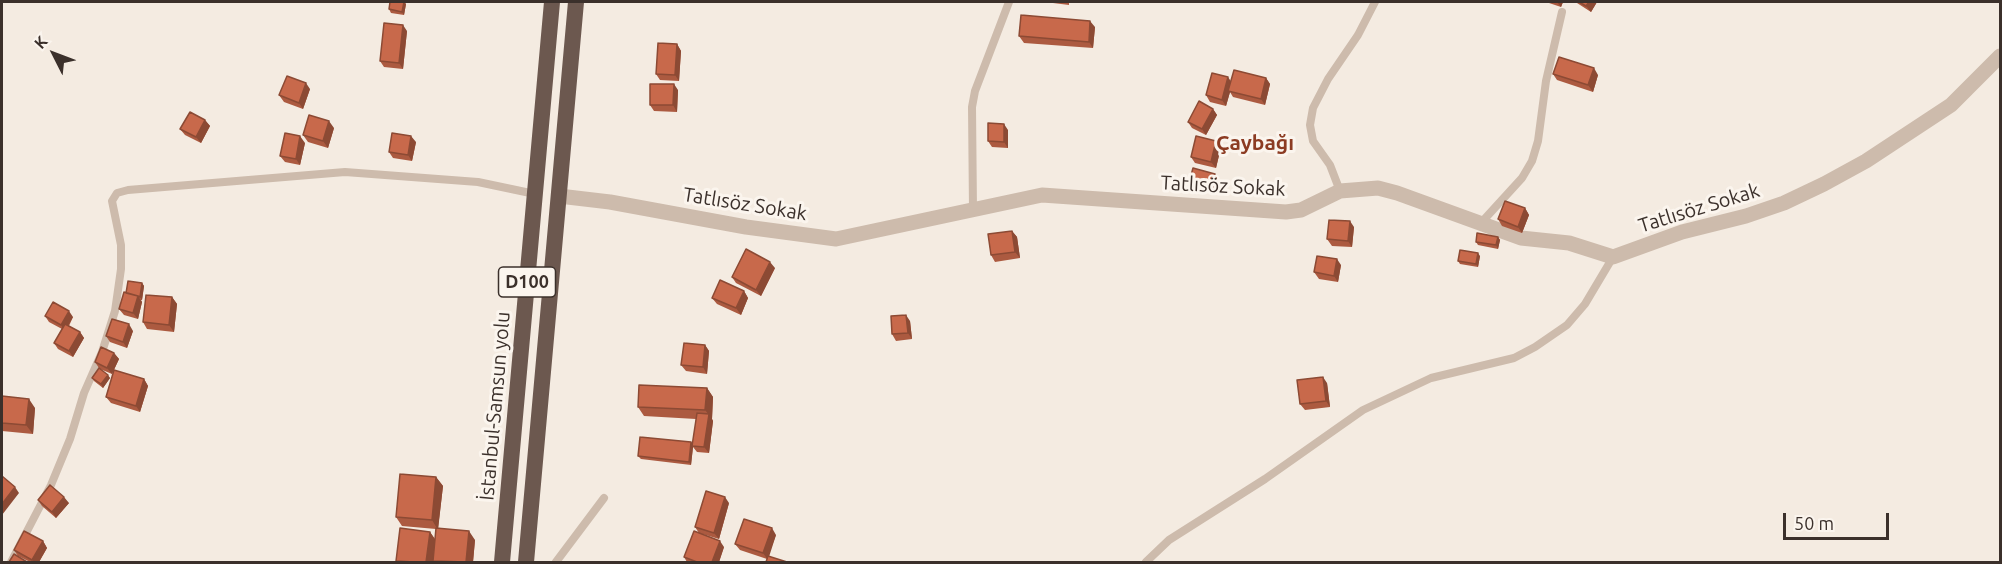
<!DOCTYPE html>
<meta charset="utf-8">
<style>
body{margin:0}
#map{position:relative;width:2002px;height:564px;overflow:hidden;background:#f4ebe1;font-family:Ubuntu,sans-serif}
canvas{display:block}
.frame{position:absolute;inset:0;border:3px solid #3b302b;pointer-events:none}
.north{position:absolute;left:24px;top:24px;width:60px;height:60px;-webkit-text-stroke:4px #fbf5ee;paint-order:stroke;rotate:312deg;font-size:16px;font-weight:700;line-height:24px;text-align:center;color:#3b302b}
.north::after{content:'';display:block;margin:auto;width:21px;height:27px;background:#3b302b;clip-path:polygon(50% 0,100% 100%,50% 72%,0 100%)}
.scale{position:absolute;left:1783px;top:513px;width:106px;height:27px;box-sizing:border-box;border:3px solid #3b302b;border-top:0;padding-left:8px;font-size:18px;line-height:21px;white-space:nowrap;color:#3b302b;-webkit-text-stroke:4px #fbf5ee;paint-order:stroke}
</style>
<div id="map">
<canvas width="2002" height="564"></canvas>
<div class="frame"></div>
<div class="north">K</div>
<div class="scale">50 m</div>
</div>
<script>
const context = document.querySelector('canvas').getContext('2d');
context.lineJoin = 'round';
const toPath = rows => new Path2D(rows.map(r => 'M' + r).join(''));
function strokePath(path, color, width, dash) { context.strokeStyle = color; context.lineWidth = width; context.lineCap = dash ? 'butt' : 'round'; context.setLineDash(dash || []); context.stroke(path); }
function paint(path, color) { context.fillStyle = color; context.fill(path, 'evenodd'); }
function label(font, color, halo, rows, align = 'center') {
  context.font = font + ' Ubuntu,sans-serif'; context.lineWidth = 6; context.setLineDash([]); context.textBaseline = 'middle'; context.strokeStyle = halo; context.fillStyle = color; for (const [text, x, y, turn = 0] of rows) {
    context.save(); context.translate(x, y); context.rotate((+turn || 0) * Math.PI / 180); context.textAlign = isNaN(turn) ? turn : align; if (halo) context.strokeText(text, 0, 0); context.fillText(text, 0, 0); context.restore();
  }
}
strokePath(toPath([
 [1340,191,1330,165,1313,141,1310,125,1313,108,1328,79,1358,35,1375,2],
 [973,210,972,107,975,91,1009,2],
 [1480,224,1522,178,1532,161,1538,141,1546,81,1562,12],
 [11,562,51,485,70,439,84,393,102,352,115,311,121,269,121,245,112,201,117,193,128,190,345,172,478,182,535,194],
 [556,562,604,498],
 [1146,562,1169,540,1265,479,1363,410,1431,378,1514,358,1535,347,1567,325,1585,304,1613,257]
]), '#cdbbac', 8);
strokePath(toPath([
 [559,196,610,202,746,227,836,239,1042,195,1286,212,1301,210,1340,191,1378,188,1397,193,1521,238,1569,243,1613,257,1682,232,1746,216,1784,203,1824,184,1866,161,1951,105,2000,56]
]), '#cdbbac', 15);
strokePath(toPath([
 [502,562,552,2],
 [526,562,576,2]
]), '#6c584f', 16);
paint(toPath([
 [404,2,406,4,404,15,391,13,389,9],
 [1052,2,1069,2,1069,5,1053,3],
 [1546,2,1563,2,1561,7],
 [1575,2,1597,2,1591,12,1577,3],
 [1095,27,1093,48,1024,43,1019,36],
 [407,31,403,69,384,67,380,61],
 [677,44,681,51,679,81,660,80,656,74],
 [1553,74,1598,75,1593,92,1557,80],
 [1266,78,1270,84,1265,105,1233,97,1230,92,1226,106,1210,102,1206,95,1231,81],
 [310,89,303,109,284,102,279,95],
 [678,90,677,112,654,111,650,105],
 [1213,109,1217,115,1206,135,1192,128,1188,122],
 [205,120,210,126,201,143,185,135,180,129],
 [334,128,328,148,308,142,303,135],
 [1008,130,1008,148,992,147,988,141],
 [1216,141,1221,147,1216,168,1195,163,1191,157],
 [416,142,412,161,393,158,389,152],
 [305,143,300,165,285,162,280,156],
 [1215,174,1217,177,1213,192,1203,189,1201,186,1201,185,1192,182,1190,179],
 [1525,208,1529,215,1522,233,1502,226,1498,219],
 [1354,227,1352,247,1332,246,1327,239],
 [1012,231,1017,237,1020,258,995,262,991,255],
 [1498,237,1500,240,1498,249,1478,245,1476,242],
 [1480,256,1478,267,1460,264,1458,261],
 [1341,265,1338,282,1319,279,1314,272],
 [775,268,761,296,736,283,732,277],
 [142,283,144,286,142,300,141,300,142,302,138,319,124,315,119,309,126,293],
 [744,291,748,298,741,315,717,304,712,298],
 [172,297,177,304,174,332,147,329,143,322],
 [45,316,73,317,69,326,80,332,84,338,73,357,58,349,54,343,62,329,49,322],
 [910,321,912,339,896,341,892,334],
 [133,331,127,348,110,342,106,336],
 [705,345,709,351,707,374,686,371,681,365],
 [114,353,119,359,112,374,100,369,110,378,103,388,94,381,92,378,99,368,95,362],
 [144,379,148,386,140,412,111,403,106,397],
 [1327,383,1330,407,1305,410,1300,404],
 [707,388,713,397,712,419,713,421,709,453,697,452,693,447,691,465,641,459,638,456,693,444,696,419,644,416,638,407],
 [2,396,35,408,33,434,2,431],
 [436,477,443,486,438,528,475,540,473,562,398,562,396,561,430,532,435,539,436,529,402,526,396,517],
 [38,500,69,503,56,518,42,506],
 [729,503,719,539,699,533,695,527],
 [776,535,767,559,740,550,735,544],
 [43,541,47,548,39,562,30,562,18,556,14,550],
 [724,547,719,562,687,562,684,557]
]), '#ac5a40');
paint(toPath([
 [404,2,406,4,404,15,402,12],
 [1557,2,1563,2,1561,7],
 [1589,2,1597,2,1591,12,1586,6],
 [1090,21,1095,27,1093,48,1089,42],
 [403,25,407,31,403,69,399,63],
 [677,44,681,51,679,81,675,75],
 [1594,68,1598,75,1593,92,1588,85],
 [1228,77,1232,83,1228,91,1230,92,1226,106,1222,100],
 [1266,78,1270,84,1265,105,1261,99],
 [306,83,310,89,303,109,299,103],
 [674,84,678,90,677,112,673,105],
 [1213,109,1217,115,1206,135,1202,129],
 [205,120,210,126,201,143,196,137],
 [329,121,334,128,328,148,323,141],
 [1004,124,1008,130,1008,148,1004,142],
 [300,136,305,143,300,165,296,159],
 [411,136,416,142,412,161,408,155],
 [1216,141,1221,147,1216,168,1211,162],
 [1215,174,1217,177,1213,192,1210,189],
 [1525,208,1529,215,1522,233,1518,227],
 [1350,221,1354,227,1352,247,1348,241],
 [1012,231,1017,237,1020,258,1015,252],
 [1498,237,1500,240,1498,249,1496,245],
 [1478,253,1480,256,1478,267,1476,264],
 [1337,259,1341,265,1338,282,1334,276],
 [770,262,775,268,761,296,756,290],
 [142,283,144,286,142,300,140,297],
 [744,291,748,298,741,315,736,308],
 [138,296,142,302,138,319,133,313],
 [172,297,177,304,174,332,169,325],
 [69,311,73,317,65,331,61,325],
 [906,315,910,321,912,339,908,333],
 [129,324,133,331,127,348,123,342],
 [80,332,84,338,73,357,69,351],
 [705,345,709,351,707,374,703,367],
 [114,353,119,359,112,374,107,368],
 [108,375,110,378,103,388,101,384],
 [1323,377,1327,383,1330,407,1326,401],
 [144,379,148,386,140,412,136,406],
 [707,388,713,397,712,419,713,421,709,453,704,447,709,415,705,410],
 [29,399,35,408,33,434,26,425],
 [691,442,694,446,692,446,693,447,691,465,689,462],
 [436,477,443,486,438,530,432,520],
 [15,487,19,493,2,515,2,504],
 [64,497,69,503,56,518,52,512],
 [725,497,729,503,719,539,714,533],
 [772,528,776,535,768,560,763,553],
 [469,531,475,540,473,562,466,562],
 [430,532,436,541,434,562,426,562],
 [43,541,47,548,39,562,34,562,32,560],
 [720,541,724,547,719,562,712,562]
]), '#8c4a34');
const building = toPath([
 [390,2,404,2,402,12,389,9,390,2],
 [1579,2,1589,2,1586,6,1579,2],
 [1021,15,1090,21,1089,42,1019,36,1021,15],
 [384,23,403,25,399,63,380,61,384,23],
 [658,43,677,44,675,75,656,74,658,43],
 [1559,57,1594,68,1588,85,1553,74,1559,57],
 [1234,70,1266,78,1261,99,1228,91,1234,70],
 [1212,73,1228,77,1222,100,1206,95,1212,73],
 [287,76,306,83,299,103,279,95,287,76],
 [650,84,674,84,673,105,650,105,650,84],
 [1199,101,1213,109,1202,129,1188,122,1199,101],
 [190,112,205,120,196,137,180,129,190,112],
 [309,115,329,121,323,141,303,135,309,115],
 [988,123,1004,124,1004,142,988,141,988,123],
 [285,133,300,136,296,159,280,156,285,133],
 [392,133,411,136,408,155,389,152,392,133],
 [1196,136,1216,141,1211,162,1191,157,1196,136],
 [1193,168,1215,174,1210,189,1201,186,1202,182,1190,179,1193,168],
 [1505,201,1525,208,1518,227,1498,219,1505,201],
 [1329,220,1350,221,1348,241,1327,239,1329,220],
 [1012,231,1015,252,991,255,988,234,1012,231],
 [1477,233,1498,237,1496,245,1476,242,1477,233],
 [746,249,770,262,756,290,732,277,746,249],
 [1460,250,1478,253,1476,264,1458,261,1460,250],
 [1317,256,1337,259,1334,276,1314,272,1317,256],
 [720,280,744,291,736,308,712,298,720,280],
 [128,281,142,283,140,297,138,296,126,293,128,281],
 [124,292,138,296,133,313,119,309,124,292],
 [146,295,172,297,169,325,143,322,146,295],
 [53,302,69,311,61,325,45,316,53,302],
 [906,315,908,333,892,334,891,316,906,315],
 [112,319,129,324,123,342,106,336,112,319],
 [65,324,80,332,69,351,54,343,65,324],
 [684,343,705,345,703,367,681,365,684,343],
 [101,347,114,353,107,368,95,362,101,347],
 [99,368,108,375,101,384,92,378,99,368],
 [114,370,144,379,136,406,106,397,114,370],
 [1323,377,1326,401,1300,404,1297,380,1323,377],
 [639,385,707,388,705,410,638,407,639,385],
 [2,396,29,399,26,425,2,423,2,396],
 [697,413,709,414,704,447,692,446,697,413],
 [640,437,691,442,689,462,638,456,640,437],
 [400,474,436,477,432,520,396,517,400,474],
 [2,476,15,487,2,504,2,476],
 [50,485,64,497,52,512,38,500,50,485],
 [706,491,725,497,714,533,695,527,706,491],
 [744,519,772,528,763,553,735,544,744,519],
 [400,528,430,532,426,562,414,562,396,561,400,528],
 [436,528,469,531,466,562,433,561,436,528],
 [24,531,43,541,32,560,14,550,24,531],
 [694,531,720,541,712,562,697,562,684,557,694,531],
 [14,554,27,562,9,562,14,554],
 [768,556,787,562,766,562,768,556]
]);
paint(building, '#c8694b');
strokePath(building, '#8c4a34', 1.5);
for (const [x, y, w] of [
 [527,282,57]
]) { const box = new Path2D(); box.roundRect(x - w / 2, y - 15, w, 30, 4.5); context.fillStyle = '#fbf5ee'; context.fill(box); strokePath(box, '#3b302b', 1.5); }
label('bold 18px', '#3b302b', null, [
 ["D100",527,282]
]);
label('20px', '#3b302b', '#fbf5ee', [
 ["Tatlısöz Sokak",1223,186,3],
 ["Tatlısöz Sokak",745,204,9],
 ["Tatlısöz Sokak",1699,208,-17],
 ["İstanbul-Samsun yolu",495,406,-85]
]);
label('bold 21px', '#8c3b22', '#fbf5ee', [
 ["Çaybağı",1255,143]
]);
</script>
